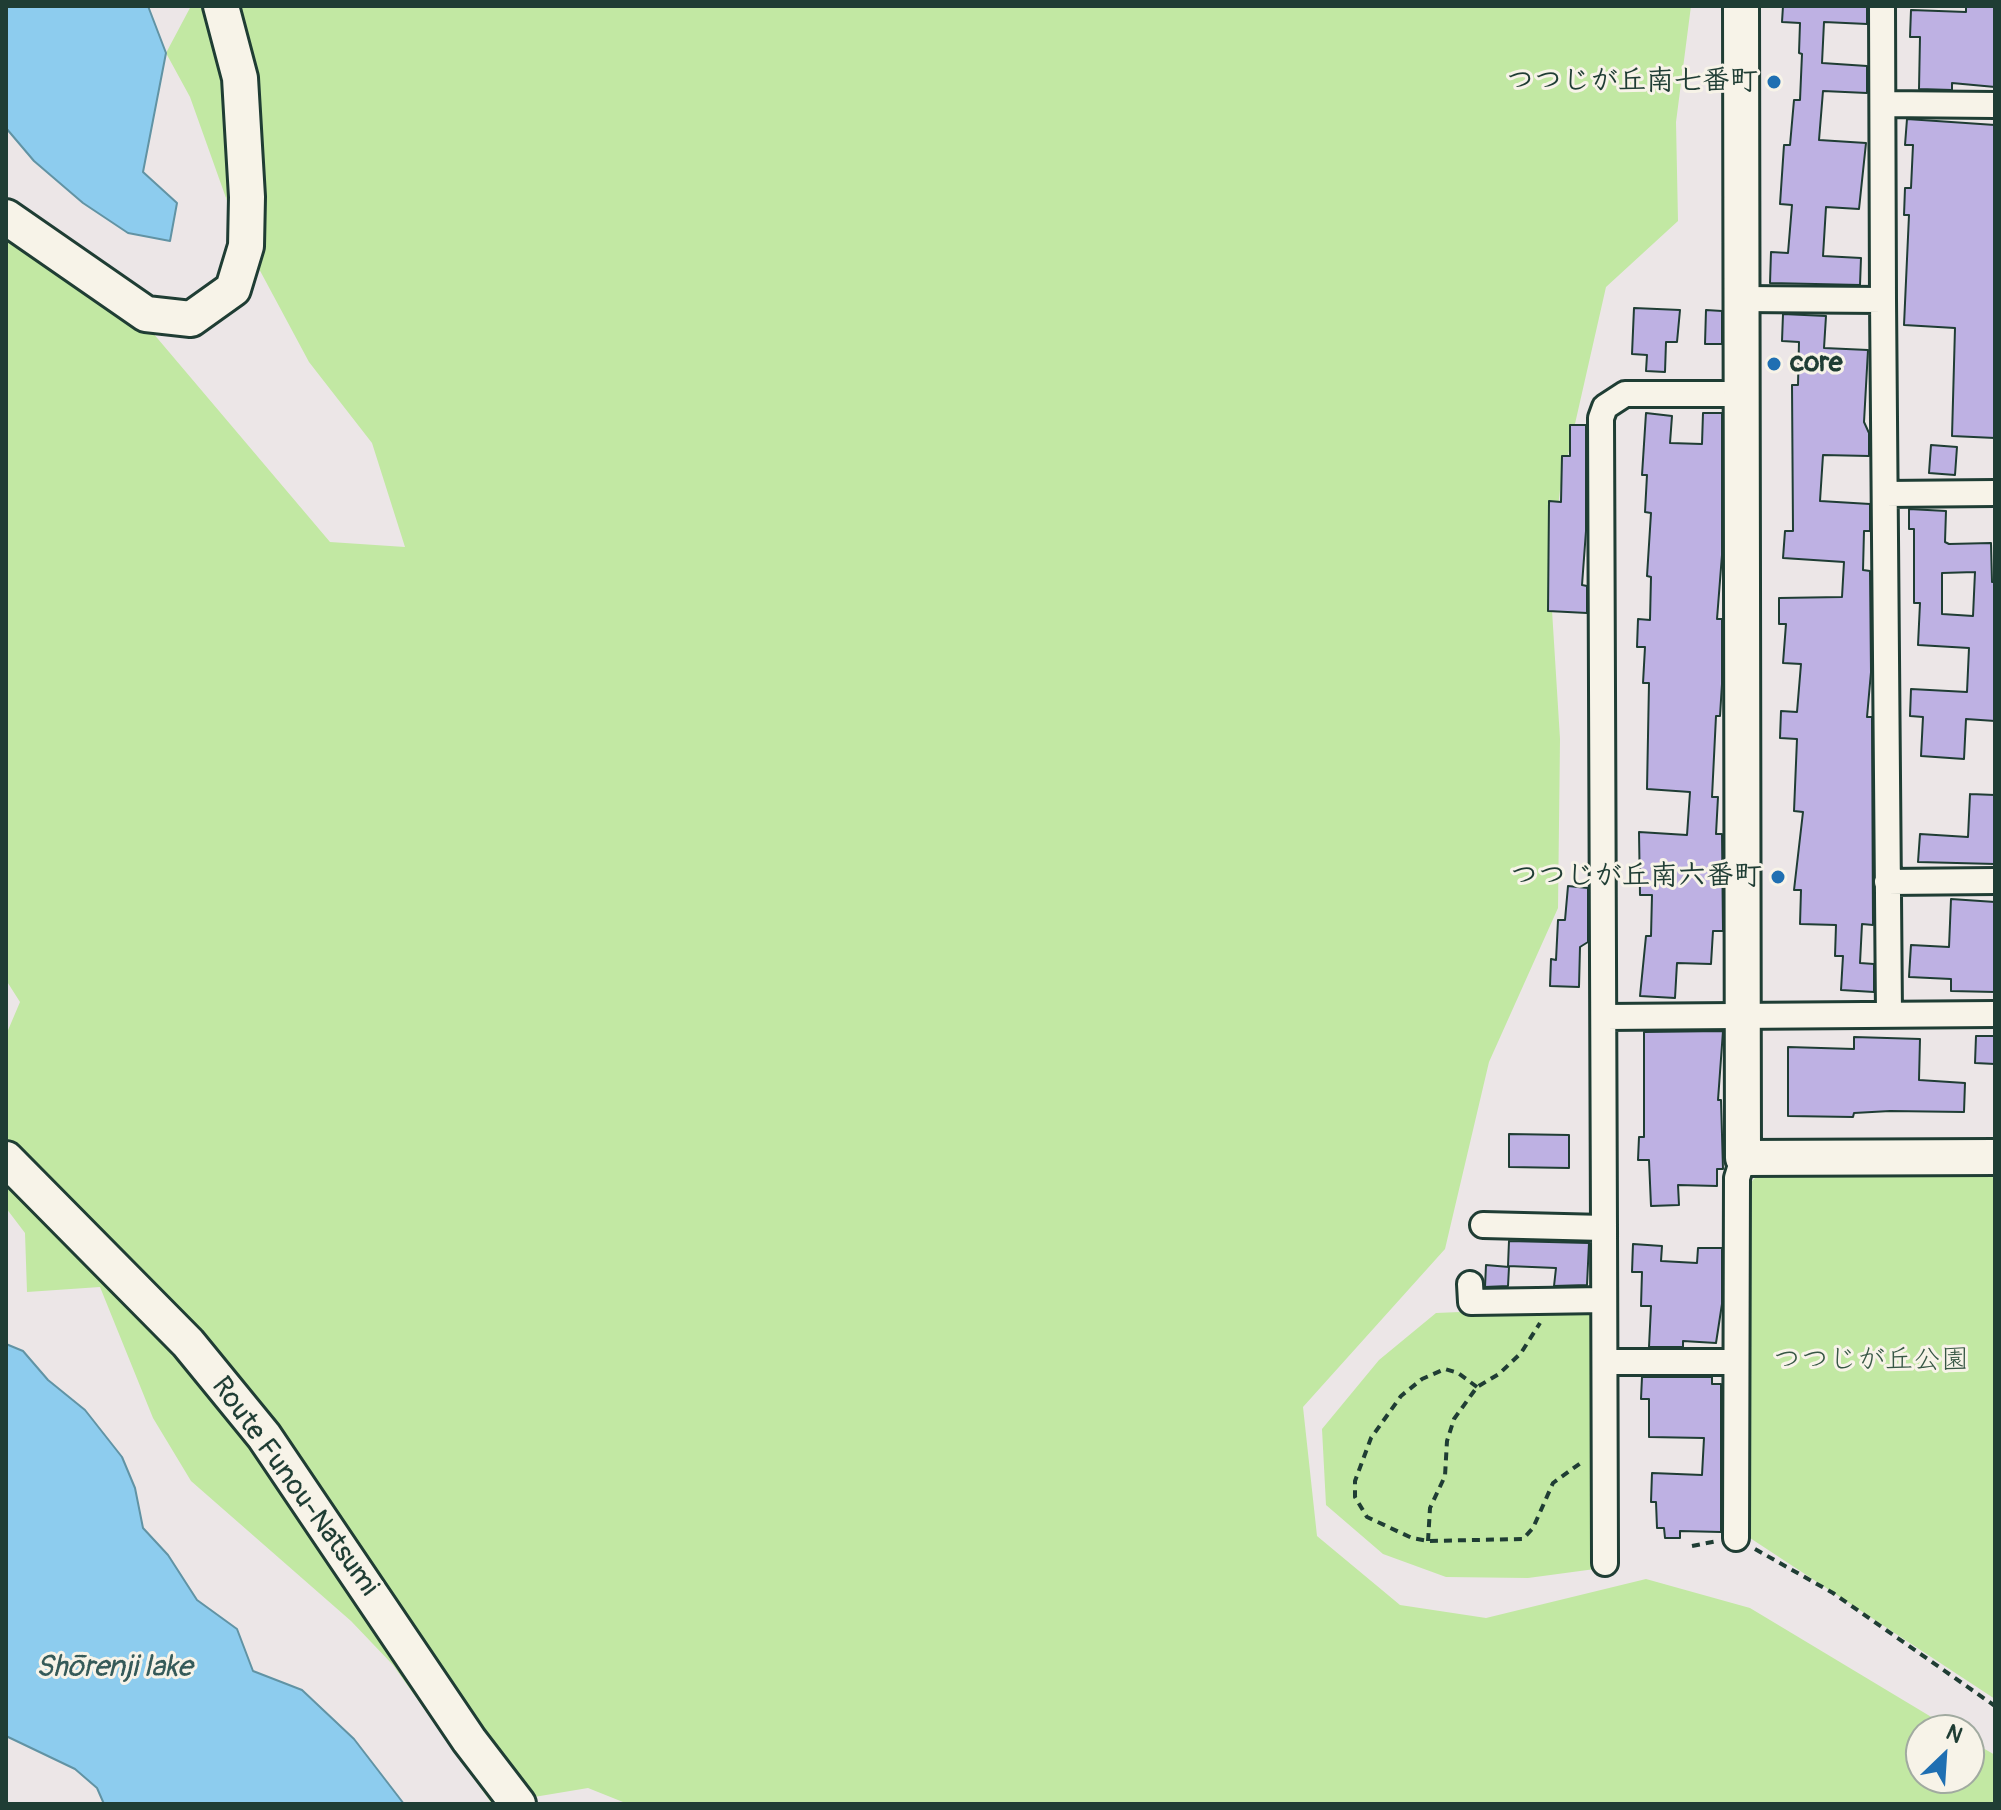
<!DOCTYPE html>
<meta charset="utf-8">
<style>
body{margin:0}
#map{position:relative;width:2001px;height:1810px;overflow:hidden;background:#ece6e7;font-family:Pangolin,sans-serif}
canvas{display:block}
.frame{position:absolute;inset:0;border:8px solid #1f3d34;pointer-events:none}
.north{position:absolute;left:1905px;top:1714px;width:80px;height:80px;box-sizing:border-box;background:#f7f3e8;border:2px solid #a1aaa0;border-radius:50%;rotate:25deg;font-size:22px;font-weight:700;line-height:32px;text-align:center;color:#1f3d34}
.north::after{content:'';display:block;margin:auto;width:28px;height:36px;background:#1f6fb2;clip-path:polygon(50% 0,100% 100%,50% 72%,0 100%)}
</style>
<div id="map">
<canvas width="2001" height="1810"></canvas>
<div class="frame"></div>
<div class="north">N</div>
</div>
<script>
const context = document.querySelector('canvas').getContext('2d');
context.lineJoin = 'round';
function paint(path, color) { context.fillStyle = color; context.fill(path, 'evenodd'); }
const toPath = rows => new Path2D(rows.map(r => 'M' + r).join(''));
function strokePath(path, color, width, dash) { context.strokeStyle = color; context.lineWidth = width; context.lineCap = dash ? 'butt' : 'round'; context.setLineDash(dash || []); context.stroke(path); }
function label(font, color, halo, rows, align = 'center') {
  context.font = font + ' Pangolin,"Klee One",sans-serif'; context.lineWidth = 6; context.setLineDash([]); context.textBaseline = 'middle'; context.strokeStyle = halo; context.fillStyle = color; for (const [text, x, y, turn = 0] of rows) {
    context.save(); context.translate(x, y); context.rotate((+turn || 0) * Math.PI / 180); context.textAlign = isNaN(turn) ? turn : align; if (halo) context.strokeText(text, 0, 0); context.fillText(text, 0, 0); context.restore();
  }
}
paint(toPath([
 [191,6,1691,6,1676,122,1678,221,1606,287,1560,490,1550,578,1560,739,1558,908,1489,1062,1445,1249,1303,1407,1317,1536,1400,1605,1486,1618,1646,1579,1750,1608,1953,1730,1921,1730,1921,1778,1969,1778,1969,1740,1995,1755,1995,1804,628,1804,588,1788,492,1804,393,1665,351,1621,191,1481,153,1418,100,1287,27,1292,25,1233,6,1208,6,1035,20,1002,6,980,6,232,147,326,330,542,405,547,372,443,309,362,236,226,190,97,166,53],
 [1758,1175,1995,1175,1995,1699,1747,1536,1746,1187],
 [1581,1307,1590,1312,1596,1322,1595,1569,1528,1578,1446,1577,1383,1554,1326,1505,1322,1429,1379,1360,1436,1313]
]), '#c2e8a3');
const water = toPath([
 [6,6,148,6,166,53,143,172,177,203,170,241,128,233,83,203,34,161,6,128,6,6],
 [6,1344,23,1351,48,1380,85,1410,122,1457,135,1488,143,1528,168,1555,197,1600,237,1629,253,1671,302,1690,354,1739,404,1804,104,1804,97,1788,75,1769,6,1736,6,1344]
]);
paint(water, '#8dccee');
strokePath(water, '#6193a4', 2);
const building = toPath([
 [1783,6,1867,6,1867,24,1824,22,1822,63,1867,66,1867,93,1823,91,1819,140,1866,143,1859,209,1826,207,1823,256,1861,258,1860,285,1770,283,1771,252,1788,253,1792,205,1780,204,1784,145,1790,145,1794,100,1800,100,1802,54,1799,53,1800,23,1782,22,1783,6],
 [1966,6,1995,6,1995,87,1952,83,1952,90,1919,89,1920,37,1910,37,1911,10,1966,12,1966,6],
 [1907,119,1995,125,1995,438,1952,436,1955,328,1904,325,1909,215,1904,215,1905,188,1911,188,1913,145,1905,145,1907,119],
 [1634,308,1680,310,1677,342,1666,342,1665,372,1646,371,1647,355,1632,354,1634,308],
 [1706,310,1722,311,1722,344,1705,344,1706,310],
 [1783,314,1826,316,1824,348,1868,350,1864,422,1869,433,1869,456,1823,455,1820,501,1870,504,1870,531,1864,531,1863,570,1870,571,1871,672,1867,717,1872,717,1873,925,1862,924,1860,963,1874,964,1874,992,1841,990,1843,956,1835,956,1836,925,1800,924,1801,890,1794,890,1803,812,1794,811,1797,739,1780,738,1781,711,1797,712,1801,664,1783,663,1786,624,1779,624,1779,598,1842,597,1844,562,1783,558,1785,531,1793,531,1792,385,1798,385,1799,342,1782,341,1783,314],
 [1646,413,1672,416,1670,443,1702,444,1703,413,1722,413,1722,555,1717,619,1722,619,1722,684,1720,716,1716,716,1712,797,1718,797,1716,834,1722,834,1723,931,1713,931,1711,964,1677,963,1675,998,1640,996,1646,936,1651,936,1652,895,1640,895,1639,832,1687,835,1690,792,1647,789,1649,683,1643,683,1645,647,1637,647,1638,619,1650,620,1651,577,1647,576,1651,513,1645,512,1647,475,1642,475,1646,413],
 [1570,425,1586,425,1586,531,1582,585,1587,586,1587,613,1548,611,1549,501,1561,502,1562,456,1570,456,1570,425],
 [1931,445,1957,447,1955,475,1929,473,1931,445],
 [1909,509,1946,511,1945,542,1949,544,1991,543,1992,582,1995,582,1995,721,1966,719,1964,759,1921,756,1923,717,1910,716,1911,689,1967,692,1969,648,1918,645,1920,603,1914,603,1914,529,1909,529,1909,509],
 [1975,572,1973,616,1942,614,1942,573,1975,572],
 [1970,794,1995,795,1995,864,1918,862,1920,834,1968,837,1970,794],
 [1568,886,1588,888,1588,942,1580,947,1579,987,1550,986,1551,959,1556,960,1558,920,1565,920,1568,886],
 [1951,899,1995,902,1995,992,1951,991,1951,979,1909,977,1911,945,1949,947,1951,899],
 [1723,1031,1718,1100,1721,1100,1723,1169,1717,1169,1717,1186,1678,1185,1679,1205,1651,1206,1649,1160,1638,1160,1639,1137,1644,1137,1644,1032,1723,1031],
 [1976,1036,1995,1036,1995,1064,1975,1063,1976,1036],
 [1854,1037,1920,1039,1919,1080,1965,1083,1964,1112,1890,1111,1854,1113,1853,1117,1788,1116,1788,1047,1854,1049,1854,1037],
 [1509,1134,1569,1135,1569,1168,1509,1167,1509,1134],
 [1509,1241,1589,1243,1587,1285,1554,1286,1556,1268,1508,1266,1509,1241],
 [1633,1244,1662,1246,1661,1261,1697,1263,1698,1248,1722,1248,1722,1304,1716,1343,1683,1341,1683,1347,1649,1347,1651,1306,1641,1306,1642,1272,1632,1272,1633,1244],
 [1486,1265,1509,1267,1508,1286,1485,1287,1486,1265],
 [1642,1377,1712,1377,1712,1384,1721,1384,1721,1532,1680,1531,1680,1538,1665,1538,1664,1528,1657,1528,1656,1502,1651,1502,1652,1473,1702,1475,1704,1438,1649,1437,1649,1399,1641,1399,1642,1377]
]);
paint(building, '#beb1e3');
strokePath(building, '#1f3d34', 2);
const street = toPath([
 [1883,104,1995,105],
 [1740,299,1883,300,1882,6],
 [1883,300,1889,1014],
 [1885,494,1995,493],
 [1887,882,1995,881],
 [1605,1017,1995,1014],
 [1483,1225,1604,1228,1601,418,1605,407,1625,394,1743,394],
 [1604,1228,1605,1563],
 [1470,1284,1471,1302,1604,1300],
 [1605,1362,1736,1362],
 [1736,1538,1737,1178,1743,1158]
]);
const secondary = toPath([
 [1741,6,1743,1158,1995,1157],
 [6,217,146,314,191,319,233,289,246,246,247,197,240,78,221,6],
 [6,1159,188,1343,264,1436,469,1740,518,1804]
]);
strokePath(street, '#1f3d34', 30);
strokePath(secondary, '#1f3d34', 40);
strokePath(toPath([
 [1477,1387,1458,1373,1445,1369,1422,1379,1401,1396,1371,1438,1355,1481,1355,1497,1367,1517,1412,1538,1428,1541,1523,1539,1533,1528,1553,1483,1582,1462],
 [1428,1541,1430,1508,1445,1476,1447,1441,1454,1419,1477,1387,1499,1374,1521,1353,1540,1323],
 [1692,1546,1717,1541],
 [1755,1549,1833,1593,1995,1706]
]), '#1f3d34', 4, [8, 6]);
strokePath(street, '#f7f3e8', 24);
strokePath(secondary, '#f7f3e8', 34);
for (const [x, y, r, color] of [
 [1774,82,8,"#1f6fb2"],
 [1774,364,8,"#1f6fb2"],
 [1778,877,8,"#1f6fb2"]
]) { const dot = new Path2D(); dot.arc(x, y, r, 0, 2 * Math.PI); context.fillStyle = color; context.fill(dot); strokePath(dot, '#f7f3e8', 3); }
label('bold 28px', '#1f3d34', '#f7f3e8', [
 ["つつじが丘南七番町",1758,82],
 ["core",1790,364,"left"],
 ["つつじが丘南六番町",1762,877]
], 'right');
label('28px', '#375745', '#f7f3e8', [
 ["つつじが丘公園",1871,1361]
]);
label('28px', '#1f3d34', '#f7f3e8', [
 ["Route Funou-Natsumi",294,1487,54]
]);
label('italic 30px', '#355a59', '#f7f3e8', [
 ["Shōrenji lake",114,1668]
]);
</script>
